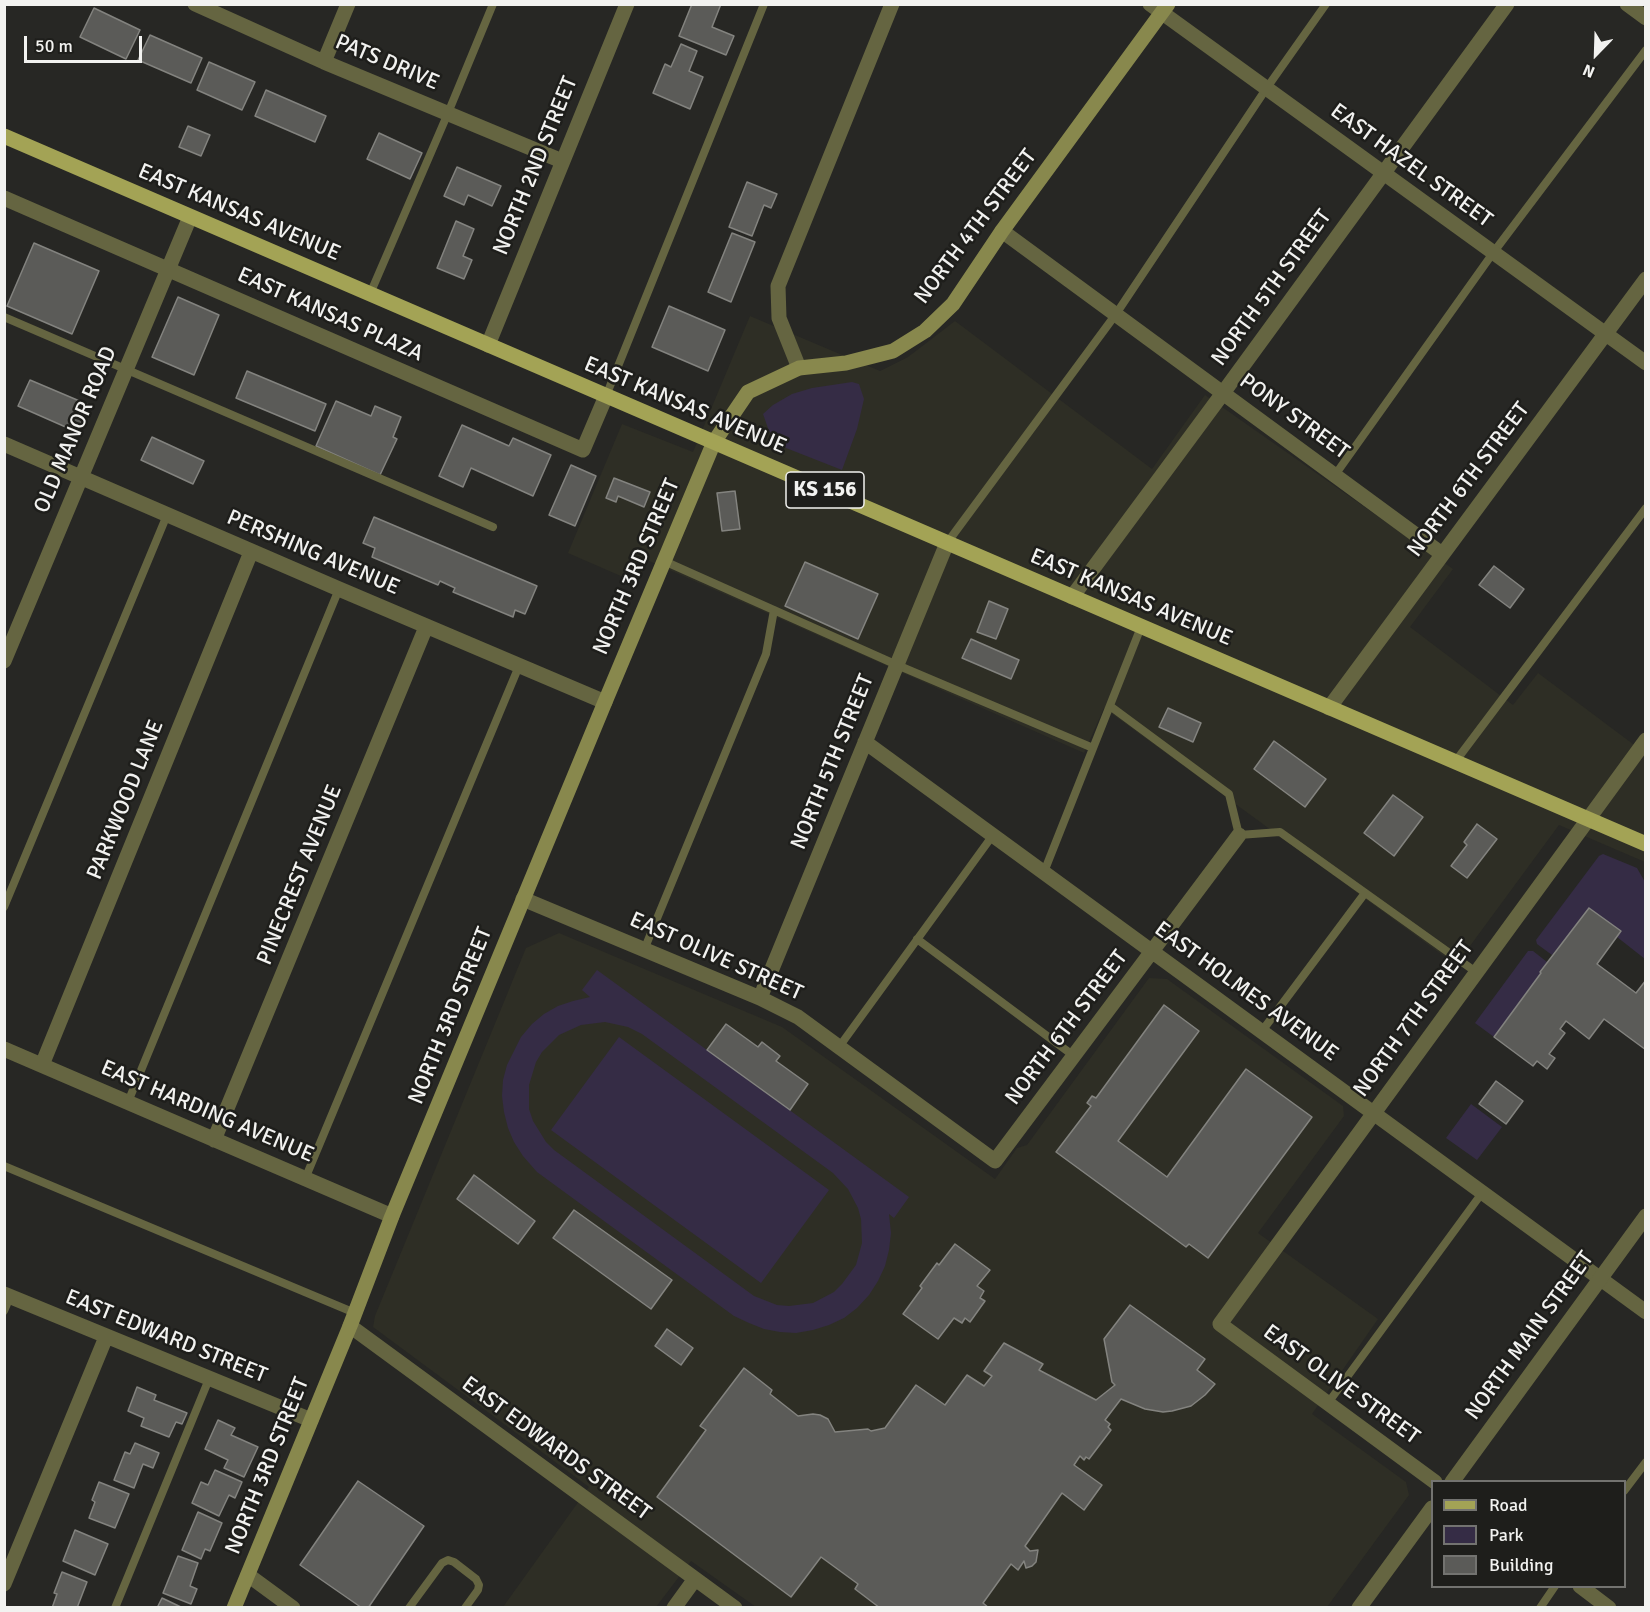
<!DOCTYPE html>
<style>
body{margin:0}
#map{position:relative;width:1650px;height:1612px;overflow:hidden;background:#272724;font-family:Signika,sans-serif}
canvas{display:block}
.frame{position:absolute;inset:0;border:6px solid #f2f2f0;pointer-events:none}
.legend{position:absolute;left:1431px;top:1480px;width:195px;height:108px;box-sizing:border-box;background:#1e1e1b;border:2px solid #737370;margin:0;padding:8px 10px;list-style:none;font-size:18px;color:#f2f2f0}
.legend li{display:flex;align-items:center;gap:12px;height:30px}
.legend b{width:30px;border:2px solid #737370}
.north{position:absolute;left:1566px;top:24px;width:60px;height:60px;-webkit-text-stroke:4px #1e1e1b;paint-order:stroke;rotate:203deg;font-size:16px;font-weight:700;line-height:24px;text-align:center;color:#f2f2f0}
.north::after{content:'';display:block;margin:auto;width:21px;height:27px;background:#f2f2f0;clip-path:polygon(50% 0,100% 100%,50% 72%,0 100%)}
.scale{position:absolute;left:24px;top:36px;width:118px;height:27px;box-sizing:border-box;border:3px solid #f2f2f0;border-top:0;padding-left:8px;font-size:18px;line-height:21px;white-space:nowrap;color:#f2f2f0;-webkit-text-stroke:4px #1e1e1b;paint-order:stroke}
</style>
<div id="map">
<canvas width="1650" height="1612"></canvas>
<div class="frame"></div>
<ul class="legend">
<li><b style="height:8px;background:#a3a355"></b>Road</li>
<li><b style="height:16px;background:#352c45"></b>Park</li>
<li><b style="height:16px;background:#5b5b58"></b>Building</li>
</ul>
<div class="north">N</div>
<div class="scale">50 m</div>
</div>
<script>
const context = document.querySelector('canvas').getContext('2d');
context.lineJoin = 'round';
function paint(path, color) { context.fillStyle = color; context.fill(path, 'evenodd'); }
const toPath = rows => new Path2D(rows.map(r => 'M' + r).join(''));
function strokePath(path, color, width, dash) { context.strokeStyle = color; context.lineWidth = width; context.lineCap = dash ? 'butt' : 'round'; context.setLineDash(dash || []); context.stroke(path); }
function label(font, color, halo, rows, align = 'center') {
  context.font = font + ' Signika,sans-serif'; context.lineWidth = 5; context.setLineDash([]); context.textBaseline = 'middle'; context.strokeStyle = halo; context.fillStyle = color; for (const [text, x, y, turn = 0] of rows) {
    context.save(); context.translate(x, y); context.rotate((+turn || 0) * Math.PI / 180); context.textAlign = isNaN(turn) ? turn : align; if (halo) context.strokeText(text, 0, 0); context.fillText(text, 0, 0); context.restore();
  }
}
paint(toPath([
 [750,316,880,371,908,357,955,321,1152,469,1205,395,1453,569,1410,627,1513,705,1538,673,1645,753,1645,862,1559,825,1456,965,1104,708,1084,753,647,560,637,583,568,553,622,424,693,452],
 [559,933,782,1027,995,1179,1017,1148,1027,1145,1149,978,1167,979,1343,1106,1344,1116,1258,1233,1378,1319,1312,1414,1406,1482,1409,1495,1327,1607,756,1607,691,1561,656,1607,503,1607,589,1487,373,1327,375,1316,526,948]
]), '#2e2e25');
paint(toPath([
 [852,382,859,384,864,399,857,429,842,470,786,448,769,431,763,414,773,405,792,394,812,388],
 [1603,854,1637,868,1645,882,1645,959,1617,937,1621,931,1564,940,1552,955,1537,944,1536,940,1599,856],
 [1528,951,1533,951,1547,962,1540,972,1541,973,1494,1037,1475,1023],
 [597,970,909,1197,894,1218,889,1214,891,1233,889,1250,885,1266,878,1281,869,1295,857,1308,844,1318,829,1325,813,1330,796,1333,780,1332,764,1329,749,1323,734,1316,537,1172,523,1156,514,1142,508,1128,504,1112,502,1096,503,1080,507,1065,521,1037,532,1024,544,1014,558,1006,573,1001,590,997,582,990],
 [605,1022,628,1027,642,1034,833,1173,848,1189,858,1208,861,1219,862,1243,856,1265,842,1284,834,1292,813,1303,789,1306,777,1305,754,1296,554,1150,546,1142,533,1121,529,1109,529,1085,536,1062,542,1052,559,1035,581,1025],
 [619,1037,829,1190,761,1283,551,1130],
 [1471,1104,1502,1127,1477,1160,1446,1138]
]), '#352c45');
const building = toPath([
 [692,4,721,4,712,27,734,36,726,55,679,36,692,4],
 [94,8,140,30,126,59,80,37,94,8],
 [150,35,202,58,191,83,138,60,150,35],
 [681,44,697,51,689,71,703,77,690,109,653,93,665,64,671,67,681,44],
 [209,62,255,82,242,110,197,90,209,62],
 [266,90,326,116,315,142,255,116,266,90],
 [188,126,210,135,201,156,179,147,188,126],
 [379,133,422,153,410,179,367,159,379,133],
 [457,167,501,186,492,206,468,195,464,205,444,196,457,167],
 [747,182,777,194,771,208,764,205,752,236,729,227,747,182],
 [456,221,474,229,463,256,472,260,464,279,437,268,456,221],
 [732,233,755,242,731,302,708,292,732,233],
 [34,243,99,271,72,334,7,306,34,243],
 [178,297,219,315,194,375,152,357,178,297],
 [669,306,725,330,708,371,652,347,669,306],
 [247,371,326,404,315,431,236,398,247,371],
 [30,380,89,405,77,432,18,406,30,380],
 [336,401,371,416,375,406,401,417,393,437,397,439,380,475,316,446,336,401],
 [462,425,509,446,513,438,551,455,533,496,471,468,463,487,439,476,462,425],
 [152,437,204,461,193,484,141,460,152,437],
 [571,465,596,476,575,526,549,515,571,465],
 [614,478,650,492,644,507,618,496,616,502,606,498,614,478],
 [735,491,740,529,722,531,717,493,735,491],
 [374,517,537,586,525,614,515,610,513,617,453,592,455,588,440,581,438,585,372,557,375,548,363,543,374,517],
 [805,562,878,594,858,639,785,606,805,562],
 [1494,566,1524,589,1510,608,1479,585,1494,566],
 [989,601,1008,609,996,639,977,632,989,601],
 [971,639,1019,660,1011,679,962,658,971,639],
 [1168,708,1201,723,1193,742,1159,727,1168,708],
 [1274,741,1326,779,1305,807,1254,769,1274,741],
 [1393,795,1423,817,1394,856,1364,833,1393,795],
 [1477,824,1497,839,1467,878,1451,866,1467,845,1464,842,1477,824],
 [1589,908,1621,931,1597,964,1636,993,1646,980,1646,1050,1604,1019,1589,1039,1566,1021,1560,1029,1565,1033,1549,1054,1555,1058,1547,1069,1537,1061,1533,1066,1494,1037,1541,973,1540,972,1589,908],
 [1164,1005,1199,1031,1118,1141,1167,1177,1246,1069,1312,1117,1208,1258,1189,1244,1186,1247,1056,1152,1091,1106,1087,1103,1092,1096,1096,1098,1164,1005],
 [726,1024,758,1047,762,1042,780,1056,776,1061,808,1084,790,1110,707,1050,726,1024],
 [1496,1081,1523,1101,1506,1124,1479,1104,1496,1081],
 [474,1175,535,1221,518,1244,457,1199,474,1175],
 [574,1210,672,1280,651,1309,553,1238,574,1210],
 [955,1244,990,1270,977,1286,984,1291,980,1298,985,1301,970,1322,965,1318,962,1323,954,1318,938,1339,903,1314,922,1288,920,1286,937,1263,939,1265,955,1244],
 [1130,1305,1205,1359,1197,1370,1215,1384,1205,1395,1191,1406,1172,1411,1163,1412,1145,1409,1121,1399,1105,1420,1110,1424,1108,1427,1111,1430,1089,1459,1086,1457,1084,1460,1080,1456,1074,1465,1102,1485,1084,1510,1062,1493,1025,1546,1030,1551,1038,1550,1036,1562,1032,1566,1026,1568,1024,1561,1018,1570,1011,1564,983,1603,989,1608,880,1608,855,1589,858,1584,821,1557,791,1597,657,1497,706,1430,700,1426,744,1368,772,1390,770,1394,798,1416,813,1414,820,1415,828,1419,835,1432,868,1429,871,1431,885,1428,916,1385,945,1405,967,1375,984,1386,992,1376,984,1371,1004,1343,1043,1364,1039,1370,1096,1400,1115,1385,1112,1382,1104,1339,1130,1305],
 [667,1329,693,1348,681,1365,655,1346,667,1329],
 [137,1387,156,1395,154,1400,187,1413,182,1424,176,1422,169,1437,141,1426,144,1418,128,1411,137,1387],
 [218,1420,235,1428,231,1435,258,1447,244,1477,224,1468,228,1460,205,1449,218,1420],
 [135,1443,159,1453,153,1468,143,1464,134,1488,114,1480,125,1452,130,1454,135,1443],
 [215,1470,242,1482,235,1498,229,1495,219,1516,192,1503,201,1482,208,1485,215,1470],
 [358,1481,424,1526,368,1608,362,1608,300,1565,358,1481],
 [99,1482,129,1494,115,1528,89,1518,95,1502,92,1500,99,1482],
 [198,1512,222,1523,210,1551,205,1549,201,1559,182,1550,198,1512],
 [75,1530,108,1544,95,1575,63,1561,75,1530],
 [178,1556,198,1563,190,1586,197,1589,191,1604,163,1593,178,1556],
 [62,1572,87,1582,77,1608,52,1608,57,1594,54,1593,62,1572],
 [162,1598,183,1608,157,1608,162,1598]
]);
paint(building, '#5b5b58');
strokePath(building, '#83837f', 1.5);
strokePath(toPath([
 [370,294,448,113,493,4],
 [4,317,493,527],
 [606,396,764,4],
 [1335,475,1493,253,1646,50],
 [947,543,1116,314,1266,89,1326,4],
 [664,561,897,665,1093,748],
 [1110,706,1229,794,1239,835,1280,832,1476,972],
 [1455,762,1646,508],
 [1044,872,1141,627],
 [4,907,167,515],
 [917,939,1074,1056],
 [644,950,766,654,774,610],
 [1262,1031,1365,893],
 [839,1047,993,835],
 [128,1102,339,589],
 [4,1166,355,1313],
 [305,1179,519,666],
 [4,1311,10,1297],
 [1328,1403,1482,1193],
 [1624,1491,1646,1462],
 [115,1608,209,1379],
 [409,1608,442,1563,448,1560,454,1562,476,1579,479,1585,478,1590,465,1608],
 [1540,1608,1555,1586]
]), '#656541', 8);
strokePath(toPath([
 [195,4,324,62,562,161],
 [1150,4,1646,363],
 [324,62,348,4],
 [4,198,583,450,606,396],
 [1002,231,1442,554],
 [488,345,627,4],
 [799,368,779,318,778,286,892,4],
 [4,444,339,589,605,702],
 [1072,597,1223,393,1507,4],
 [4,661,190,217],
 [1329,708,1646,279],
 [865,742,1646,1312],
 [523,899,760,998,798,1017,995,1161,1239,835],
 [760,998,947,543],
 [4,1049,392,1216],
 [42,1065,251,552],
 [214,1140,426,627],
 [4,1294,311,1420],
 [350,1326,735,1608],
 [1435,1482,1220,1324,1646,740],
 [248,1575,293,1608],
 [4,1584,106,1337],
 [1580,1586,1609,1608],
 [674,1608,695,1579]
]), '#656541', 15);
strokePath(toPath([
 [1627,4,1646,18],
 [1452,1482,1646,1216],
 [1359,1608,1432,1508]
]), '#656541', 15);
strokePath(toPath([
 [234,1608,350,1326,392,1216,605,702,714,442,748,392,799,368,846,363,893,351,925,331,953,304,1002,231,1168,4]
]), '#88884d', 15);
strokePath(toPath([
 [4,136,1646,844]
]), '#a3a355', 15);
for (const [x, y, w] of [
 [825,490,78]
]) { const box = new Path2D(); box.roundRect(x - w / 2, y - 18, w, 36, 4.5); context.fillStyle = '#1e1e1b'; context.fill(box); strokePath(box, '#f2f2f0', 1.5); }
label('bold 21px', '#f2f2f0', null, [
 ["KS 156",825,490]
]);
label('22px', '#f2f2f0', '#1e1e1b', [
 ["PATS DRIVE",387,63,23],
 ["NORTH 2ND STREET",536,166,-68],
 ["EAST HAZEL STREET",1411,166,36],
 ["EAST KANSAS AVENUE",239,213,23],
 ["NORTH 4TH STREET",976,227,-53],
 ["NORTH 5TH STREET",1272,288,-54],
 ["EAST KANSAS PLAZA",330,315,24],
 ["EAST KANSAS AVENUE",685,406,23],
 ["PONY STREET",1294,417,36],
 ["OLD MANOR ROAD",76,430,-67],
 ["NORTH 6TH STREET",1469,480,-53],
 ["PERSHING AVENUE",313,553,23],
 ["NORTH 3RD STREET",637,567,-67],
 ["EAST KANSAS AVENUE",1131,598,23],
 ["NORTH 5TH STREET",833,762,-68],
 ["PARKWOOD LANE",126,800,-68],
 ["PINECREST AVENUE",300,875,-68],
 ["EAST OLIVE STREET",716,957,24],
 ["EAST HOLMES AVENUE",1246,992,36],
 ["NORTH 3RD STREET",451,1016,-68],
 ["NORTH 7TH STREET",1414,1019,-54],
 ["NORTH 6TH STREET",1067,1028,-53],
 ["EAST HARDING AVENUE",207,1112,23],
 ["NORTH MAIN STREET",1530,1336,-54],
 ["EAST EDWARD STREET",166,1337,22],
 ["EAST OLIVE STREET",1341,1385,36],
 ["EAST EDWARDS STREET",556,1449,36],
 ["NORTH 3RD STREET",268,1466,-68]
]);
</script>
